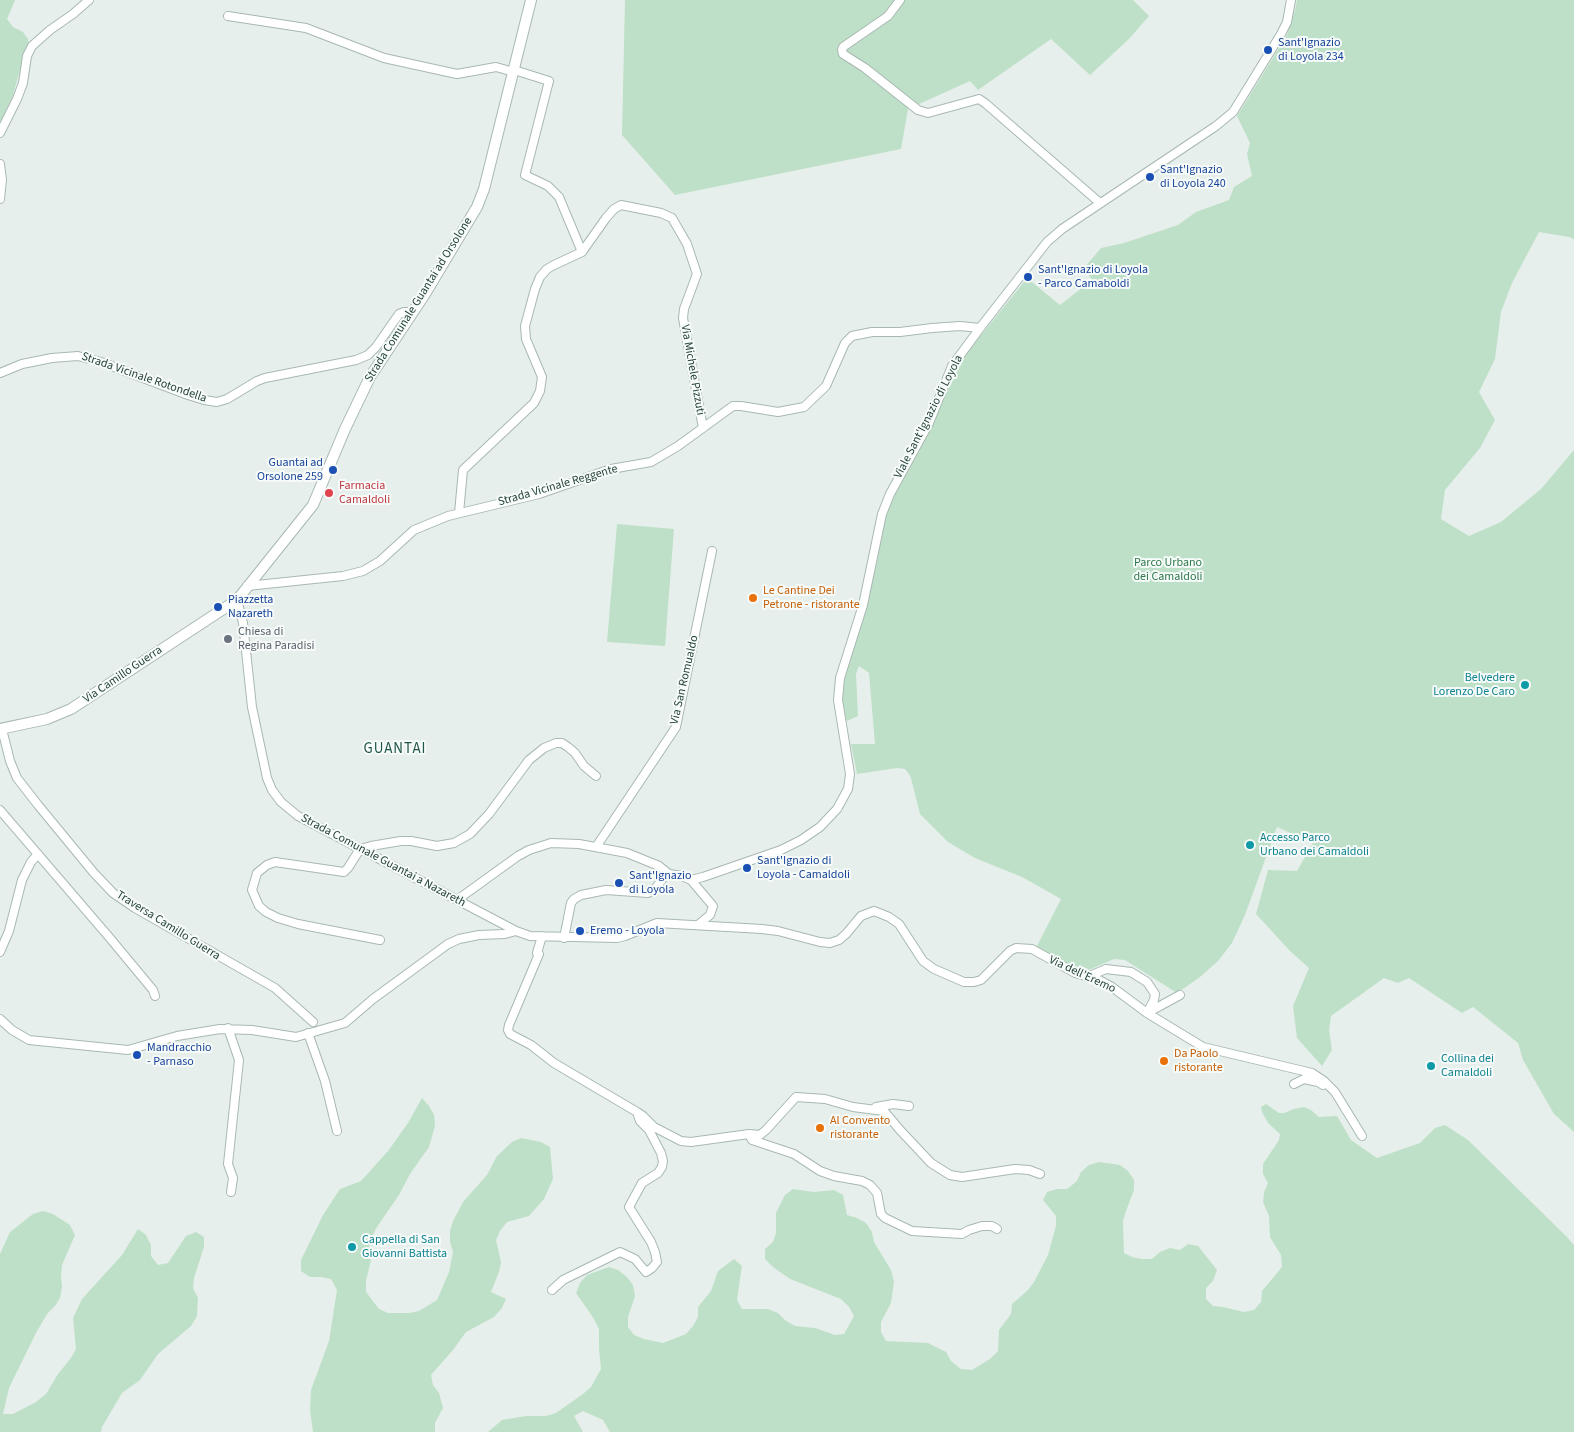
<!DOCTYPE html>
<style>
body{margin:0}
canvas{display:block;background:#e6efeb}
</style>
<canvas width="1574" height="1432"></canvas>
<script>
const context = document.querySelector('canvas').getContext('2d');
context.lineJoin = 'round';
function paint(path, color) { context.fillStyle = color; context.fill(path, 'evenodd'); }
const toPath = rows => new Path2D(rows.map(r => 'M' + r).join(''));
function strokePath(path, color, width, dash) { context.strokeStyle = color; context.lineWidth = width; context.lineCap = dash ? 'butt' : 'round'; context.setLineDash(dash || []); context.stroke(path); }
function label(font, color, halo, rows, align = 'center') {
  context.font = font + ' "Source Sans 3",sans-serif'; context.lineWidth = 4; context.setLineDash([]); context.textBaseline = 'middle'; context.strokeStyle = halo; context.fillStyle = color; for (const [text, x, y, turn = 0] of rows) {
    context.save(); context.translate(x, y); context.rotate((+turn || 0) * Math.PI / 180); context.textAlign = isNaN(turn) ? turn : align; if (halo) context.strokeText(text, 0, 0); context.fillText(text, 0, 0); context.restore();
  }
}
paint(toPath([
 [0,0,15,0,7,19,13,27,23,32,28,39,29,45,24,55,13,95,0,123],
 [625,0,1133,0,1149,16,1129,39,1090,75,1051,39,978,90,970,81,908,109,901,149,675,195,622,135],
 [1297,0,1574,0,1574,239,1569,237,1539,232,1512,283,1501,312,1495,359,1479,392,1495,420,1480,448,1445,490,1441,519,1469,536,1501,522,1541,489,1574,450,1574,1132,1554,1114,1523,1060,1518,1043,1473,1007,1462,1013,1409,978,1398,983,1384,978,1331,1016,1329,1030,1332,1050,1322,1066,1297,1038,1293,1006,1309,968,1290,951,1256,914,1268,870,1297,871,1313,843,1277,827,1245,915,1232,943,1218,961,1200,977,1177,993,1125,960,1114,959,1084,972,1074,969,1036,948,1061,899,1022,877,975,858,948,842,920,814,911,778,909,774,905,769,897,768,857,774,851,744,875,744,869,673,859,666,856,674,858,716,847,721,842,706,843,679,867,604,876,567,884,519,891,501,927,432,962,359,1027,278,1060,305,1092,280,1084,268,1101,248,1124,243,1178,225,1196,212,1229,200,1234,187,1252,176,1247,154,1250,143,1237,116,1287,35,1295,10],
 [617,524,674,529,665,646,607,642],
 [422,1098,429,1106,434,1115,435,1126,429,1147,410,1174,399,1195,381,1221,375,1230,368,1250,371,1260,366,1281,366,1292,379,1309,388,1313,409,1313,419,1311,437,1300,449,1272,453,1252,450,1242,450,1231,453,1221,463,1202,487,1175,497,1156,512,1142,521,1138,541,1142,550,1147,553,1179,544,1199,529,1216,507,1222,500,1231,496,1240,501,1262,499,1272,491,1292,506,1299,502,1308,494,1317,466,1332,453,1350,431,1375,433,1385,439,1393,443,1408,435,1423,435,1432,313,1432,310,1410,311,1390,329,1341,337,1290,331,1279,321,1277,310,1277,301,1271,301,1260,323,1215,340,1189,361,1181,388,1151,408,1123],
 [1266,1104,1279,1113,1284,1113,1294,1109,1304,1107,1311,1110,1319,1117,1337,1116,1351,1140,1377,1158,1420,1143,1435,1128,1445,1125,1468,1140,1566,1236,1574,1245,1574,1432,610,1432,603,1420,583,1411,574,1416,583,1432,488,1432,502,1420,526,1416,546,1416,556,1413,583,1394,591,1387,601,1369,599,1349,599,1329,594,1319,576,1293,580,1283,587,1275,609,1267,618,1270,627,1277,633,1285,635,1296,628,1317,628,1327,634,1335,644,1339,663,1343,686,1334,693,1326,698,1317,698,1307,711,1291,718,1271,734,1259,742,1266,737,1300,742,1309,768,1309,778,1313,785,1320,795,1326,815,1328,835,1335,844,1334,854,1316,849,1307,841,1299,790,1279,773,1267,765,1259,765,1249,773,1242,776,1233,776,1213,785,1195,793,1189,814,1192,834,1190,843,1195,847,1215,857,1218,866,1223,872,1232,874,1242,891,1270,894,1282,891,1303,881,1322,881,1332,886,1341,928,1343,946,1352,951,1361,961,1369,972,1370,990,1359,998,1351,999,1330,1011,1314,1012,1304,1028,1290,1034,1282,1048,1255,1056,1226,1056,1216,1043,1200,1047,1192,1057,1189,1067,1189,1077,1181,1081,1172,1089,1165,1099,1162,1120,1165,1128,1171,1134,1180,1134,1190,1126,1211,1123,1221,1124,1253,1132,1257,1142,1259,1152,1259,1160,1252,1170,1248,1180,1250,1188,1244,1198,1246,1217,1270,1213,1281,1206,1288,1206,1299,1213,1306,1223,1307,1244,1312,1254,1310,1261,1302,1262,1291,1282,1267,1281,1255,1270,1237,1269,1216,1263,1202,1264,1192,1268,1183,1263,1174,1263,1164,1279,1140,1280,1134,1268,1123,1262,1112,1261,1107],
 [43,1211,53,1214,70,1225,75,1235,62,1265,61,1276,62,1286,60,1298,55,1306,47,1314,36,1333,9,1388,3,1414,13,1414,36,1402,46,1394,58,1374,71,1358,76,1349,73,1318,82,1299,122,1255,138,1229,146,1235,151,1245,151,1256,158,1265,168,1263,186,1236,196,1232,204,1237,204,1247,194,1278,193,1288,198,1298,197,1316,191,1326,158,1354,140,1380,122,1393,102,1427,101,1432,0,1432,0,1254,10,1232,33,1214]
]), '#bfe0c8');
const minor = toPath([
 [900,0,888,16,843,47,842,50,843,54,865,68,918,110,928,113,979,99,985,103,1100,203],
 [228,16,306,28,384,58,457,74,496,67,514,72],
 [514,70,549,81,525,175,548,186,559,197,582,252],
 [0,133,17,99,23,83,27,56,32,46,50,30,73,14,89,0],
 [0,164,2,180,0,199],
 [0,373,22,364,52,358,78,356,101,362,188,395,204,400,217,402,227,399,257,381,265,378,356,360,368,355,376,347,399,314,404,312,412,312],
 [459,513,463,470,534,403,540,391,542,377,526,339,525,326,535,289,540,277,547,269,554,265,582,252,606,218,614,209,621,205,661,213,672,218,687,244,697,274,684,309,683,318,703,428],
 [247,586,343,576,363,571,380,561,414,530,448,516,539,494,611,469,651,462,678,446,733,406,741,406,778,412,804,407,826,386,845,343,852,336,872,332,900,332,932,328,960,326,980,328],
 [237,600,243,623,252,707,267,778,272,790,281,802,298,816,516,931,530,936,617,938,625,936,657,923,762,929,778,931,820,942,830,943,839,940,846,934,861,916,874,911,889,917,899,924,923,961,934,969,964,982,974,982,981,980,1010,951,1016,948,1032,949,1075,973,1099,980,1112,987,1147,1013,1203,1047,1312,1073,1324,1081,1335,1092,1362,1136],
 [2,729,10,761,17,778,38,805,94,873,113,893,135,908,275,988,313,1022],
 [0,810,109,937,153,990,155,996],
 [596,847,676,727,712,551],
 [691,880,713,906,710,915,699,924],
 [457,900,518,856,529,850,551,843,579,844,627,853,659,866,669,874],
 [542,936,537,953,539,954,509,1025,508,1030,510,1034,531,1045,554,1063,637,1112,640,1121,649,1130,661,1153,663,1161,662,1167,658,1173,642,1183,629,1207,651,1242,655,1252,657,1262,652,1268,646,1272,635,1259,620,1252,563,1280,552,1290],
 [564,938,571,903,574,899,581,895,606,890,648,893,654,890,664,877,669,874,682,876,691,880,703,877,781,850,801,840,820,827,837,809,848,789,850,774,838,700,840,678,863,605,882,514,890,494,929,423,952,366,983,324,1047,242,1062,229,1216,126,1233,112,1281,34,1287,22,1291,0],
 [380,940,298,924,278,918,266,912,259,906,252,890,257,873,267,865,275,862,344,872,348,868,360,849,371,846,401,841,411,841,437,846,454,843,470,834,489,814,529,760,544,748,556,743,562,743,568,747,575,753,584,766,596,776],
 [0,952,9,931,22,880,31,862,38,854],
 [1087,977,1106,969,1131,972,1147,982,1155,994,1154,1000,1147,1013],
 [1147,1013,1180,995],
 [0,1019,12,1030,29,1040,128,1050,177,1036,220,1029,252,1030,296,1037,345,1023,373,999,448,944,459,939,479,935,505,934,516,931],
 [228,1028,239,1060,228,1164,233,1178,231,1192],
 [308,1033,325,1081,337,1131],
 [1294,1084,1304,1079,1318,1082,1323,1085],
 [876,1107,893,1104,909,1106],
 [637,1112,643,1116,654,1127,681,1141,691,1142,749,1134,752,1140,794,1154,820,1171,834,1176,862,1181,870,1185,877,1193,881,1214,885,1218,912,1231,962,1234,969,1230,982,1226,992,1226,997,1229],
 [749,1134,760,1135,766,1130,796,1097,825,1099,853,1107,884,1111,900,1130,931,1163,950,1175,962,1177,1015,1169,1029,1170,1040,1174]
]);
const tertiary = toPath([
 [0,729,47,719,71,709,237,600,313,505,345,429,370,377,425,294,477,207,484,189,531,0]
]);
strokePath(minor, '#a8b8b2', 10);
strokePath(tertiary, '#a8b8b2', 12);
strokePath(minor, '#fff', 8);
strokePath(tertiary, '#fff', 10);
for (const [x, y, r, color] of [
 [1268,50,5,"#1a4fb4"],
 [1150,177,5,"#1a4fb4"],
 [1028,277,5,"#1a4fb4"],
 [333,470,5,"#1a4fb4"],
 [329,493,5,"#e0444e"],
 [753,598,5,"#e8710a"],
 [218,607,5,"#1a4fb4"],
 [228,639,5,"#6b7280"],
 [1525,685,5,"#0f9aa8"],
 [1250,845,5,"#0f9aa8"],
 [747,868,5,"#1a4fb4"],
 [619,883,5,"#1a4fb4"],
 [580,931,5,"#1a4fb4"],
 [137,1055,5,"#1a4fb4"],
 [1164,1061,5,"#e8710a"],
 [1431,1066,5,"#0f9aa8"],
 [820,1128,5,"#e8710a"],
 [352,1247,5,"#0f9aa8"]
]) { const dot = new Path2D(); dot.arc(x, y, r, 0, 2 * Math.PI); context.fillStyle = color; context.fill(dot); strokePath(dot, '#f7fbf9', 2); }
label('12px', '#164399', '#f7fbf9', [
 ["Sant'Ignazio",1278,43],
 ["di Loyola 234",1278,57],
 ["Sant'Ignazio",1160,170],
 ["di Loyola 240",1160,184],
 ["Sant'Ignazio di Loyola",1038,270],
 ["- Parco Camaboldi",1038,284],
 ["Guantai ad",323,463,"right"],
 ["Orsolone 259",323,477,"right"],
 ["Piazzetta",228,600],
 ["Nazareth",228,614],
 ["Sant'Ignazio di",757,861],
 ["Loyola - Camaldoli",757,875],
 ["Sant'Ignazio",629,876],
 ["di Loyola",629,890],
 ["Eremo - Loyola",590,931],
 ["Mandracchio",147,1048],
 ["- Parnaso",147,1062]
], 'left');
label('12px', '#24423a', '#f7fbf9', [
 ["Strada Comunale Guantai ad Orsolone",419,300,-58],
 ["Via Michele Pizzuti",692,370,80],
 ["Strada Vicinale Rotondella",144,378,19],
 ["Viale Sant'Ignazio di Loyola",929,417,-63],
 ["Strada Vicinale Reggente",558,486,-16],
 ["Via Camillo Guerra",123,675,-34],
 ["Via San Romualdo",685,680,-77],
 ["Strada Comunale Guantai a Nazareth",383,861,28],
 ["Traversa Camillo Guerra",168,926,32],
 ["Via dell'Eremo",1082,975,25]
]);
label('12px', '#be3a42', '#f7fbf9', [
 ["Farmacia",339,486],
 ["Camaldoli",339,500]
], 'left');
label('12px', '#2d7a4b', '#f7fbf9', [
 ["Parco Urbano",1168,563],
 ["dei Camaldoli",1168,577]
]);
label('12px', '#c56008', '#f7fbf9', [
 ["Le Cantine Dei",763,591],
 ["Petrone - ristorante",763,605],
 ["Da Paolo",1174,1054],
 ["ristorante",1174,1068],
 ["Al Convento",830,1121],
 ["ristorante",830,1135]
], 'left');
label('12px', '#5b616d', '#f7fbf9', [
 ["Chiesa di",238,632],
 ["Regina Paradisi",238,646]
], 'left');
label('12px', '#0d838f', '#f7fbf9', [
 ["Belvedere",1515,678,"right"],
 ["Lorenzo De Caro",1515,692,"right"],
 ["Accesso Parco",1260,838],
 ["Urbano dei Camaldoli",1260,852],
 ["Collina dei",1441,1059],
 ["Camaldoli",1441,1073],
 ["Cappella di San",362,1240],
 ["Giovanni Battista",362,1254]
], 'left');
context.letterSpacing = '1px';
label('15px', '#1f5548', '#f7fbf9', [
 ["GUANTAI",395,750]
]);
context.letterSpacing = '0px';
</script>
